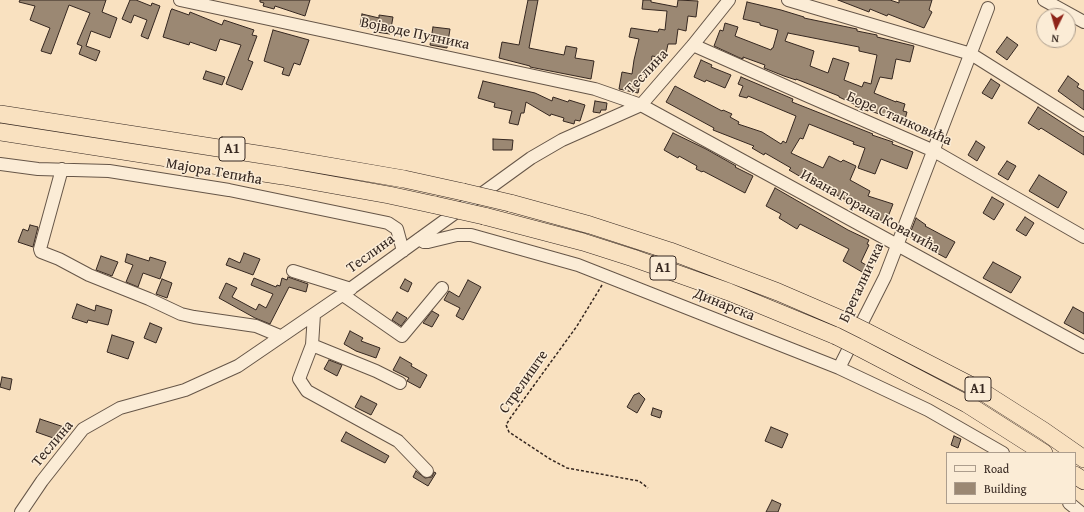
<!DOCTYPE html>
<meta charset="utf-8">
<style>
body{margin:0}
#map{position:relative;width:1084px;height:512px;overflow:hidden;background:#f9e1c0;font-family:"Gentium Book Plus",serif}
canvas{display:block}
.legend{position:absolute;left:946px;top:452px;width:130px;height:52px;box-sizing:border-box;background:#fbecd6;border:1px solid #ac9d8d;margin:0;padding:5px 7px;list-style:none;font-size:12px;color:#352720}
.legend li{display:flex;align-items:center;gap:8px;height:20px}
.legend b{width:20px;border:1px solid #ac9d8d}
.north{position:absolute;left:1036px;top:8px;width:40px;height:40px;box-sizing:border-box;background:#fbecd6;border:1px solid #ac9d8d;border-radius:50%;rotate:185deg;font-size:11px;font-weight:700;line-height:16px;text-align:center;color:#352720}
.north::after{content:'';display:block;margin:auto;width:14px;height:18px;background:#8f2418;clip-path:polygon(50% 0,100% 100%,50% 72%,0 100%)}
</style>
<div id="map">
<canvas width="1084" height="512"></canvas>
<ul class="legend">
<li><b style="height:5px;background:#fbecd6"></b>Road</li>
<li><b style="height:11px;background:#9b8873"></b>Building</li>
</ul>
<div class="north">N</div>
</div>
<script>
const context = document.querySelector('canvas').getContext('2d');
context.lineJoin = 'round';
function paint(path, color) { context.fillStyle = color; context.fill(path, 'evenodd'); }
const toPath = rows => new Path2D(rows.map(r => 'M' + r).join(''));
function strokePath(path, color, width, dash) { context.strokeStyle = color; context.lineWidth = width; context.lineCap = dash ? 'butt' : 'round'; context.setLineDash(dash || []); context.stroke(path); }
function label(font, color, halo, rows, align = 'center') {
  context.font = font + ' "Gentium Book Plus",serif'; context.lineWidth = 3; context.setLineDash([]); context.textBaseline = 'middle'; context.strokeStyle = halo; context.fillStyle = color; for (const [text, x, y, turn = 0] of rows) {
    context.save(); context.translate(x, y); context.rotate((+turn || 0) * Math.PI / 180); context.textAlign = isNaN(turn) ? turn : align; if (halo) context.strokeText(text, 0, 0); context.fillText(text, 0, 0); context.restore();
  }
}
const building = toPath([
 [20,0,106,0,102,12,117,18,110,38,91,31,86,46,100,51,96,61,79,54,82,46,77,44,90,13,69,5,51,54,41,51,50,28,30,20,35,6,19,2,20,0],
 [130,0,136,0,151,6,152,3,160,6,148,39,141,36,147,20,134,15,131,23,122,19,130,0],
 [260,0,310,0,305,16,275,6,274,9,263,6,264,3,260,2,260,0],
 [528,0,538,0,529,48,564,55,566,46,577,48,575,58,594,61,591,79,530,67,530,66,499,58,502,42,519,45,528,0],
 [643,0,651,0,651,2,677,7,678,0,698,1,696,17,688,16,686,31,678,29,676,44,668,44,665,58,652,56,650,75,642,74,638,93,619,89,622,72,632,74,634,60,639,39,629,37,631,28,658,32,659,29,665,30,667,11,642,9,643,0],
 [838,0,890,0,899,3,899,0,932,0,929,10,932,12,924,28,888,14,887,16,870,9,869,12,838,0],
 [747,2,781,10,804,17,804,18,857,29,857,31,877,35,877,37,914,46,910,62,896,59,892,79,880,77,874,93,896,102,896,101,905,104,903,111,907,112,904,123,868,110,868,111,855,106,856,105,839,97,839,96,796,79,796,80,784,76,764,68,765,65,743,57,743,59,740,58,714,46,720,30,723,31,725,23,738,27,735,36,771,50,772,48,773,48,778,30,760,25,760,23,743,19,747,2],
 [788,33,859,47,859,51,877,55,871,84,864,82,862,87,844,80,849,63,833,58,828,73,810,66,814,51,785,41,788,33],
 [172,9,189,15,190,12,222,25,224,20,254,30,252,35,257,36,248,60,253,62,242,90,226,84,241,45,220,39,216,51,190,42,189,45,163,37,171,10,172,9],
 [362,14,379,18,379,15,393,17,390,34,376,32,376,30,360,26,362,14],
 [433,27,450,29,447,48,430,45,433,27],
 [273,30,309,40,300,65,294,63,289,76,282,74,284,68,264,61,273,30],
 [1007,37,1018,45,1007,60,996,52,1007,37],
 [701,60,712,65,711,67,731,75,725,88,706,80,705,82,694,77,701,60],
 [206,71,225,77,222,85,203,79,206,71],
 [1068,76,1079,84,1077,87,1084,91,1084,110,1058,91,1068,76],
 [741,77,793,99,792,102,873,134,872,135,893,142,892,144,913,152,907,169,881,159,875,174,858,168,865,148,853,144,854,142,809,124,803,139,800,138,791,153,823,168,829,156,841,162,843,160,856,166,850,180,870,191,868,196,893,204,886,222,872,217,872,216,845,202,846,200,819,186,818,187,789,170,791,168,765,153,764,155,752,148,754,146,713,130,714,128,666,102,675,86,722,111,723,110,732,114,730,117,739,122,738,124,762,132,781,144,783,141,786,143,796,116,748,96,747,98,739,96,743,86,738,84,741,77],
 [991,79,1000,85,992,99,982,93,991,79],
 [483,81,535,93,552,101,553,97,568,102,569,100,585,105,580,121,575,120,574,124,563,121,564,118,551,114,550,116,526,102,524,113,521,113,518,125,509,123,512,111,494,107,495,103,478,98,483,81],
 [595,101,607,103,606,110,601,110,600,113,593,112,595,101],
 [1038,107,1084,137,1084,155,1041,128,1039,130,1028,123,1038,107],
 [673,133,706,149,736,166,735,167,753,176,745,193,703,171,702,172,696,169,697,166,679,156,678,158,664,150,673,133],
 [493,139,513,140,512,150,493,150,493,139],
 [976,141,985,147,977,161,968,155,976,141],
 [1007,161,1016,166,1008,180,998,174,1007,161],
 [1039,175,1067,192,1058,208,1029,191,1039,175],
 [775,188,848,230,869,240,867,244,869,245,861,262,873,269,869,276,843,261,849,249,800,224,797,229,779,218,781,214,766,206,775,188],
 [992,197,1004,204,994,220,983,213,992,197],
 [1025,217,1034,223,1026,236,1016,230,1025,217],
 [916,218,926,225,925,226,955,242,946,258,920,244,920,243,909,236,916,218],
 [30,225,38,227,33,247,18,242,23,229,28,231,30,225],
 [244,253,260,259,253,275,226,265,229,258,240,263,244,253],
 [127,254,149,261,150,257,166,262,160,279,143,273,138,287,126,282,133,265,125,262,127,254],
 [101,256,118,262,112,276,96,270,101,256],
 [993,262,1021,277,1011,293,983,278,993,262],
 [288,277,308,284,306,292,289,287,270,324,255,318,219,298,226,283,237,288,232,297,256,310,259,304,266,308,273,294,251,285,254,278,276,287,277,285,280,286,282,278,287,280,288,277],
 [162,279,172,283,167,298,156,294,162,279],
 [405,279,412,283,408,292,400,288,405,279],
 [468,280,481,287,463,320,456,316,460,308,444,300,449,291,459,297,468,280],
 [77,304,95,311,96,305,112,310,108,325,88,320,87,323,72,318,77,304],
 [1073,307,1084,313,1084,334,1064,323,1073,307],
 [432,311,439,315,432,327,423,323,432,311],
 [397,312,407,318,401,326,392,320,397,312],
 [150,323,162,328,156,343,144,338,150,323],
 [350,331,363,338,361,341,380,348,376,358,356,351,344,344,350,331],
 [112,335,134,342,128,359,107,352,112,335],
 [400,357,412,364,411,366,427,375,420,388,407,381,409,378,393,370,400,357],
 [329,360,342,365,337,376,324,369,329,360],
 [2,377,12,379,10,390,0,387,2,377],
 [639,393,645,399,637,413,627,407,634,395,639,393],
 [361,396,377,404,371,415,355,407,361,396],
 [653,408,662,411,660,418,651,415,653,408],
 [40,419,64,427,59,440,36,432,40,419],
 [771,427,788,434,782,448,765,441,771,427],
 [346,432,389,456,385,463,341,441,346,432],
 [954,436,961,439,958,448,951,445,954,436],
 [416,471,425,478,432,477,434,472,436,473,428,486,413,477,416,471],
 [772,500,781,504,778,512,766,512,772,500]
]);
paint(building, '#9b8873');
strokePath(building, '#352720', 1);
const minor = toPath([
 [180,0,595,89,641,105,1084,347],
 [788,0,971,54,1084,125],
 [1044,0,1084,22],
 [693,45,808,96,934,151,1084,237],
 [0,164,38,169,109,171,229,190,388,223,397,229,403,251],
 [62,169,40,249,41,252,59,259,89,275,149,299,181,314,194,317,256,326,280,336],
 [419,239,424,242,428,242,457,235,471,235,578,265,839,368,928,410,1003,453],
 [293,271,351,289],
 [343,295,402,336,442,288],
 [314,314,312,345,376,371,400,383],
 [312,345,299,379,307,391,398,441,427,471],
 [839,368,885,277,988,8],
 [1069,503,1080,512],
 [21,512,42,481,83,429,120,408,185,390,238,366,339,297,531,158,562,140,641,105,693,45,729,0]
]);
const highway = toPath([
 [0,114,276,157,404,179,463,192],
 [0,132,283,176,389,195,435,205],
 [510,203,590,225,670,251,778,292,843,320],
 [484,216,583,242,633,258,729,292,836,336],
 [865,331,978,389,1044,431,1084,459],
 [858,347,967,404,1044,453],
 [1075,475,1084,481]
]);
strokePath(minor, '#665648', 14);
strokePath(highway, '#352720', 18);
strokePath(toPath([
 [602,285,577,326,511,417,506,425,509,432,550,459,567,468,639,481,648,488]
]), '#352720', 1.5, [3, 2]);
strokePath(minor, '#fbecd6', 12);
strokePath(highway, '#f9e1c0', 17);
const highwayBridge = toPath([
 [463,192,510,203],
 [435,205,484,216],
 [843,320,865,331],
 [836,336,858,347]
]);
strokePath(highwayBridge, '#352720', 18, []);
strokePath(highwayBridge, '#f9e1c0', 17);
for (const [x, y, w] of [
 [232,149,26],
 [663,268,26],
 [978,389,26]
]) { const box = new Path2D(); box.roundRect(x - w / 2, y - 12, w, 24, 3); context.fillStyle = '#fbecd6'; context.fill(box); strokePath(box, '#352720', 1); }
label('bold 14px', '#352720', null, [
 ["A1",232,149],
 ["A1",663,268],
 ["A1",978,389]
]);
label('15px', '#352720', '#fbecd6', [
 ["Војводе Путника",415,34,12],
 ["Теслина",647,72,-47],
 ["Боре Станковића",899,119,24],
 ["Мајора Тепића",214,172,10],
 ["Ивана Горана Ковачића",870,212,29],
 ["Теслина",371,254,-36],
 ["Брегалничка",862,283,-65],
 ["Динарска",724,305,22],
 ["Стрелиште",524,382,-55],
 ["Теслина",53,444,-50]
]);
</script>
